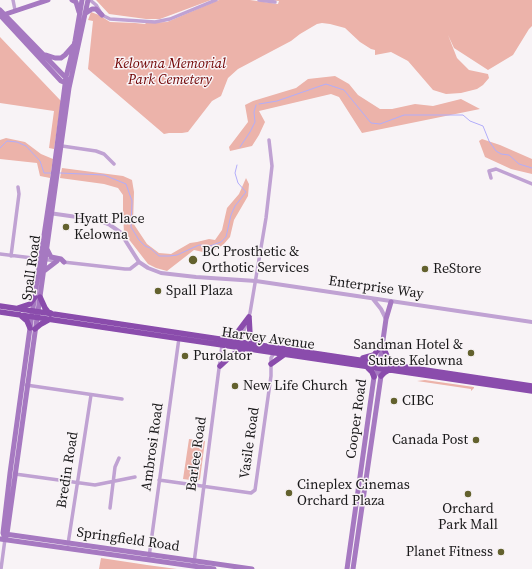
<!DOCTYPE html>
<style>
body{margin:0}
canvas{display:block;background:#f8f3f6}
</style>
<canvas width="532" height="569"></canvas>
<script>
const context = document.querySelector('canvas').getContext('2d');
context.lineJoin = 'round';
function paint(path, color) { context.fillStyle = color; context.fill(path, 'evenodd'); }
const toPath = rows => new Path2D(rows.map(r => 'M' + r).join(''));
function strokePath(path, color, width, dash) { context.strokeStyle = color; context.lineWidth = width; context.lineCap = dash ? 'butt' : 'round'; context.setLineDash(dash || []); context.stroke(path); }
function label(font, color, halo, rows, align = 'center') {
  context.font = font + ' "Source Serif 4",serif'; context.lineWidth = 3; context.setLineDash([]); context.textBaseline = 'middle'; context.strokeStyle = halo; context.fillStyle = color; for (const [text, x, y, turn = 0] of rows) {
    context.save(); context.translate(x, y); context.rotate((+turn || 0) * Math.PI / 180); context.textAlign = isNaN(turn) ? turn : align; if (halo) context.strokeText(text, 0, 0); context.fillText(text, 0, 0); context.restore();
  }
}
paint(toPath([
 [96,0,211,0,160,19,146,19,109,14],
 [219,0,250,0,278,4,279,1,269,0,532,0,532,26,529,29,513,55,488,70,454,48,448,35,457,58,469,70,488,74,489,78,483,85,477,89,461,93,446,94,433,90,408,61,391,52,375,55,375,50,371,49,360,42,345,28,330,24,322,23,317,24,300,34,291,41,238,69,228,78,221,96,212,101,188,132,182,133,169,133,164,134,88,69,93,21,88,20,91,12,99,15,110,22,135,23,145,24,146,23,167,22],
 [0,37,61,101,54,149,49,148,54,111,0,103],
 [335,76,349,84,358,95,380,109,392,109,415,104,433,106,461,99,480,109,362,133,339,97,331,94,259,111,265,122,259,135,252,146,230,151,229,147,248,122,245,105,253,101,296,88,308,79],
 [6,138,25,142,41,154,53,159,50,178,40,176,37,163,0,159,0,140],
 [482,139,500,145,532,159,532,174,511,169,485,157,479,141],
 [62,168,123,176,132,180,134,192,133,223,147,244,159,253,171,254,190,243,197,242,209,239,215,240,222,230,227,208,239,194,246,178,249,184,248,196,234,220,230,237,223,245,211,252,203,252,194,250,167,271,156,268,148,264,124,233,123,213,123,195,118,188,104,184,60,178],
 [425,380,474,387,474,388,471,391,471,389,417,381],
 [189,439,205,441,200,479,198,481,183,479],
 [101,558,147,565,177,569,99,569]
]), '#ecb3aa');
strokePath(toPath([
 [259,104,277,101,326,84,344,90,371,123,380,124,404,115,463,115,470,121,483,126,489,141,496,151,501,154,509,155,519,164,532,168],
 [240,147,250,132,255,122,254,112,256,105],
 [0,148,7,141,17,142,26,146,40,161,44,173,51,173],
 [60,173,104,175,126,184,132,201,131,227,139,240,145,246,150,248,159,256,169,256,177,255,199,245,210,246,221,242,226,237,231,215,235,206,246,192,238,183,235,173,237,165]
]), '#b2adfa', 1);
strokePath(toPath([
 [13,0,15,10],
 [90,0,96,5,102,15,110,19,155,22,170,19,216,0],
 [259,0,275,2],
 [62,146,96,151,104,154,114,164],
 [491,178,489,171,496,169,532,184],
 [0,254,57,261],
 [11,256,19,194,18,187],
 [63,262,125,269,130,269,139,262],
 [240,342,250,313,266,218,272,166,269,140],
 [26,385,122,399],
 [15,474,95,485,135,477],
 [159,480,251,493,255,490,271,376,271,358,274,353],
 [110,508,115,467,119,458],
 [68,544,91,395],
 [149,557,179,338],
 [194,563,222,345],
 [1,569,5,539]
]), '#c0a2d3', 3.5);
strokePath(toPath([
 [49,213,98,220,110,225,120,232,139,262,148,268,161,273,196,277,256,281,532,322],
 [373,299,381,309,386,319]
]), '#c0a2d3', 4);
strokePath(toPath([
 [72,0,76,2,79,12],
 [0,10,67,79],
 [86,13,92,9,96,9,102,15],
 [0,15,61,81,66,83],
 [3,15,48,0],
 [46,55,55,58,61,58,65,55,73,46],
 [47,249,51,257,61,259,64,262],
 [44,271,57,261],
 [5,534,252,569],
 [0,539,214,569],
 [5,539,7,534,69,88,88,0],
 [5,539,3,533,10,473,30,328,54,169,66,77,75,41,82,0],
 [347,569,374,377,379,368,386,319,391,302],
 [353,569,381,376,380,372]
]), '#a679c1', 5);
strokePath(toPath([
 [40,297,45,308,48,312,51,313],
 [0,306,532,386],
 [18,308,30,304,35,297],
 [0,312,532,391],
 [20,315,27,321,30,328],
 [249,317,250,335,253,339,259,343],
 [35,329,41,324,50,319],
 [222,338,237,333,249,317],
 [382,344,387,356,392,361,396,363],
 [363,358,374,355,382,344],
 [271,364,285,354],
 [220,366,232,355,244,349],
 [366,366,372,372,374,377],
 [381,376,384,373,389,370]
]), '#8a4cac', 5.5);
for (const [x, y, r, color] of [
 [66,227,4,"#63612e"],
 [193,260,5,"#63612e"],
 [425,269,4,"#63612e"],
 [158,291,4,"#63612e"],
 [471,353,4,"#63612e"],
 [185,356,4,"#63612e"],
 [235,386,4,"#63612e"],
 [394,401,4,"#63612e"],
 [476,440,4,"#63612e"],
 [289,493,4,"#63612e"],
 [468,494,4,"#63612e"],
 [501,552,4,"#63612e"]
]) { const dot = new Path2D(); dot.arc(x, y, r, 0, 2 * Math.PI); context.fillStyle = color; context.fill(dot); strokePath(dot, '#f8f3f6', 1.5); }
label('italic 14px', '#6f0101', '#f8f3f6', [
 ["Kelowna Memorial",170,64],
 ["Park Cemetery",170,80]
]);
label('14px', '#1a191a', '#f8f3f6', [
 ["Hyatt Place",74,219],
 ["Kelowna",74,235],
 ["BC Prosthetic &",202,252],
 ["Orthotic Services",202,268],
 ["ReStore",433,269],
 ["Spall Plaza",166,291],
 ["Sandman Hotel &",463,345,"right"],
 ["Suites Kelowna",463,361,"right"],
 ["Purolator",193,356],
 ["New Life Church",243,386],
 ["CIBC",402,401],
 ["Canada Post",468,440,"right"],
 ["Cineplex Cinemas",297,485],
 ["Orchard Plaza",297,501],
 ["Orchard",468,509,"center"],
 ["Park Mall",468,525,"center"],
 ["Planet Fitness",493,552,"right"]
], 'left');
label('14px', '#1a191a', '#f8f3f6', [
 ["Spall Road",32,268,-82],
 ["Enterprise Way",376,288,8],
 ["Harvey Avenue",268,339,8],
 ["Cooper Road",357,419,-82],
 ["Vasile Road",250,443,-82],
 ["Ambrosi Road",153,447,-82],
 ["Barlee Road",197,454,-82],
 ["Bredin Road",68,470,-81],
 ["Springfield Road",128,540,8]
]);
</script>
